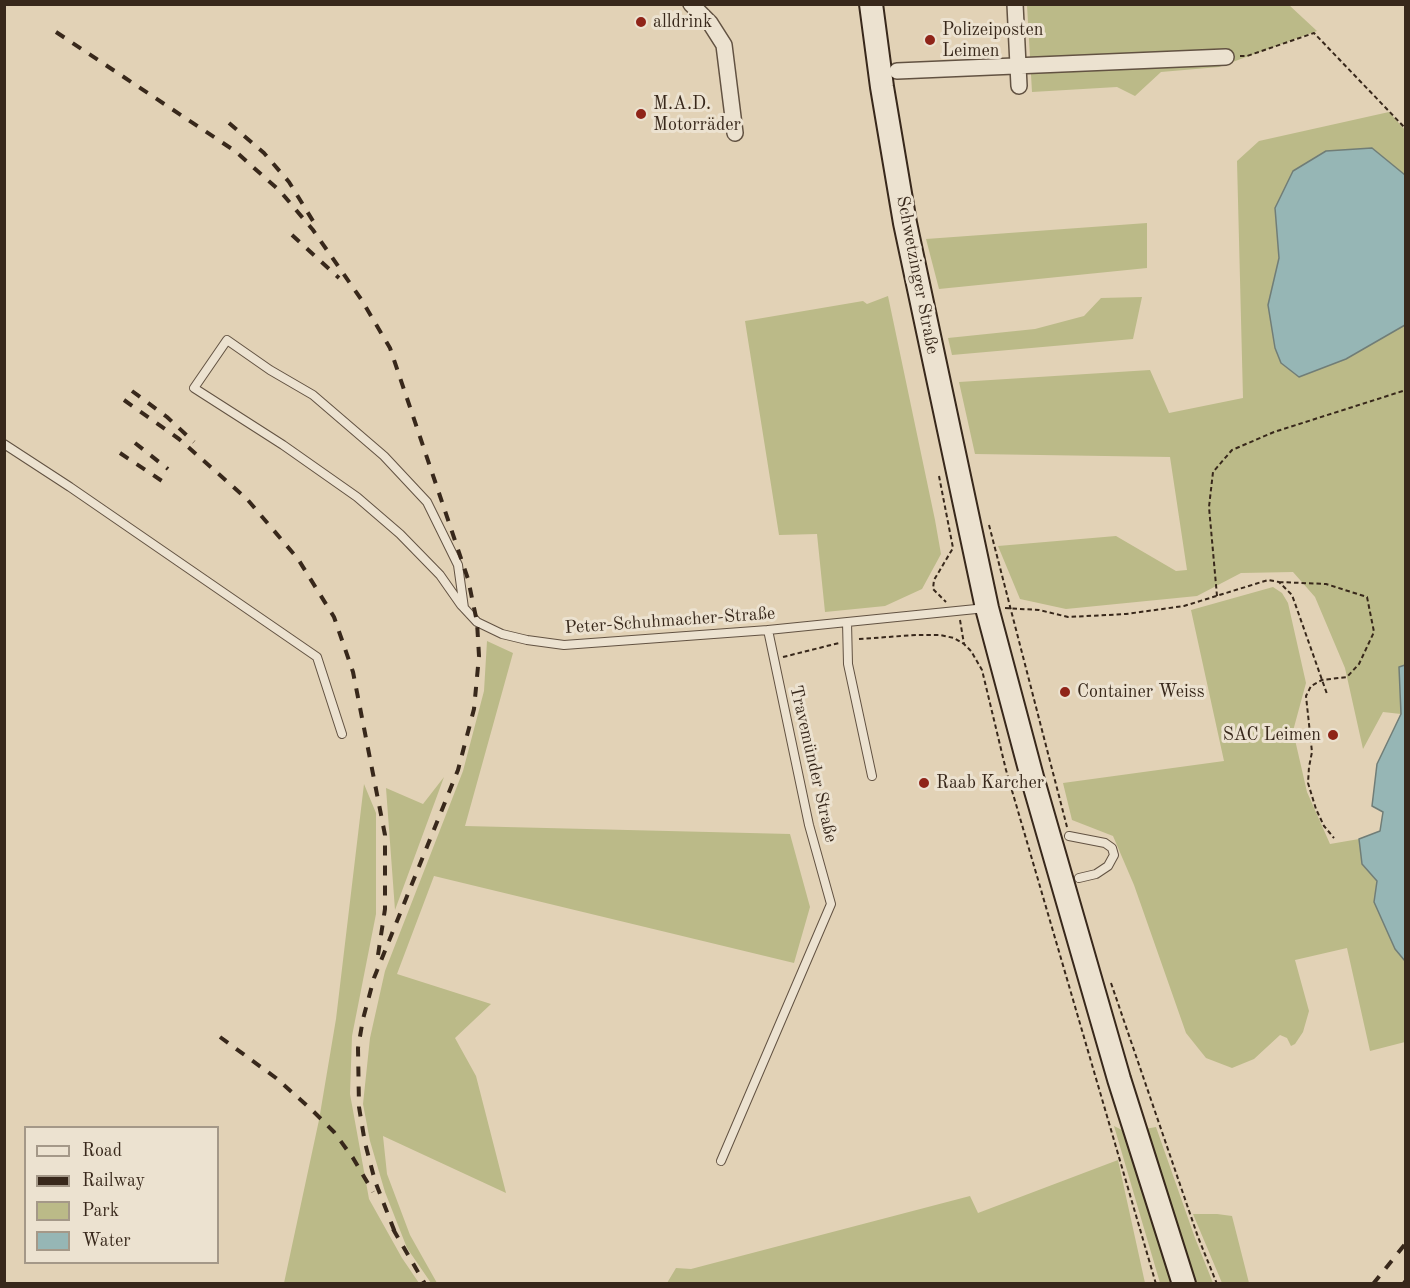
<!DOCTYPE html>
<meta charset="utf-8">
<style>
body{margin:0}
#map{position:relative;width:1410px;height:1288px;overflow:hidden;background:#e2d2b6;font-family:"Old Standard TT",serif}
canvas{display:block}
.frame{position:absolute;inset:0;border:6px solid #38281b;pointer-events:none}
.legend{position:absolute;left:24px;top:1126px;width:195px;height:138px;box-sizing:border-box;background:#ece2d0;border:2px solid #a49888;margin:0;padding:8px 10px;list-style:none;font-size:18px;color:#38281b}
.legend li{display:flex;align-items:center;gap:12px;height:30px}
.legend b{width:30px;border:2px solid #a49888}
</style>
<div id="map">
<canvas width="1410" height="1288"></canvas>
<div class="frame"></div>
<ul class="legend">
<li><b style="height:8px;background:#ece2d0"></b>Road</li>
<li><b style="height:8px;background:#38281b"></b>Railway</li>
<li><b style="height:16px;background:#bbba88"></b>Park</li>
<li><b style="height:16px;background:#96b6b5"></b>Water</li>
</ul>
</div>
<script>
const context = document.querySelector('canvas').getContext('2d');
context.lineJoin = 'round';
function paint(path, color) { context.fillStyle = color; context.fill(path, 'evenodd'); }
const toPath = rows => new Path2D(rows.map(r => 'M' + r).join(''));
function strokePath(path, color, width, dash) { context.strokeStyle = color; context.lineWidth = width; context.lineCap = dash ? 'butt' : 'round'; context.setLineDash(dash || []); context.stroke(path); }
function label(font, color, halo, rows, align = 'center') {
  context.font = font + ' "Old Standard TT",serif'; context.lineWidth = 6; context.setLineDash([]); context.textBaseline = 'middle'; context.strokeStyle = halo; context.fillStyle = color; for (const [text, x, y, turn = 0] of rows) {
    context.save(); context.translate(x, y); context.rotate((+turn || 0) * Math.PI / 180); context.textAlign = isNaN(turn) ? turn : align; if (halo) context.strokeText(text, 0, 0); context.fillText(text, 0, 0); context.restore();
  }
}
paint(toPath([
 [1027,5,1289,5,1317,31,1219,67,1161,72,1135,96,1117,87,1032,92],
 [1389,112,1405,130,1405,175,1372,148,1275,208,1279,258,1268,305,1275,348,1281,363,1299,377,1346,359,1405,325,1406,665,1399,667,1401,714,1383,712,1363,749,1345,668,1315,597,1293,572,1241,573,1197,596,1066,609,1020,599,998,546,1116,536,1176,571,1187,570,1170,457,975,454,959,382,1150,370,1169,413,1243,398,1237,161,1259,141],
 [1147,223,1147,268,939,289,926,239],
 [888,296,935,520,941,554,922,589,885,606,825,612,817,534,779,535,745,321,863,301,867,304],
 [1142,297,1133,339,952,355,948,338,1035,329,1084,316,1101,298],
 [1273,587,1282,593,1288,603,1306,683,1293,731,1307,792,1330,844,1359,839,1362,864,1377,881,1374,902,1395,949,1405,961,1405,1042,1370,1051,1347,948,1295,960,1309,1011,1303,1032,1295,1044,1291,1046,1287,1038,1280,1035,1254,1059,1232,1068,1206,1058,1186,1033,1134,885,1113,836,1072,820,1063,783,1224,761,1191,610],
 [487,641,513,653,465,826,790,834,810,907,794,963,434,876,397,974,491,1004,455,1038,476,1076,506,1193,383,1136,387,1174,410,1235,437,1283,431,1283,407,1248,385,1192,370,1141,363,1104,370,1038,385,971,463,771,484,691],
 [444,777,395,910,386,788,423,804],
 [364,784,376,813,376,914,352,1036,350,1094,369,1199,402,1258,419,1283,284,1283,319,1120,336,1019],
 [1114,1126,1124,1131,1172,1283,1160,1283],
 [1156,1127,1195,1238,1213,1283,1195,1283,1145,1129],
 [1118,1160,1145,1283,667,1283,676,1268,691,1269,970,1196,978,1213],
 [1193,1214,1217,1214,1232,1216,1249,1283,1222,1283]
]), '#bbba88');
const water = toPath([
 [1372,148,1405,175,1405,325,1346,359,1299,377,1281,363,1275,348,1268,305,1279,258,1275,208,1293,171,1326,151,1372,148],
 [1405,665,1406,665,1405,961,1395,949,1374,902,1377,881,1362,864,1359,839,1380,831,1383,812,1372,806,1377,764,1401,714,1399,667,1405,665]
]);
paint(water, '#96b6b5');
strokePath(water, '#707d77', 1.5);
const lane = toPath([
 [4,444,70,487,317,657,342,734],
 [464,608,458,565,427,502,384,456,313,395,270,370,227,340,194,388,283,445,357,497,400,534,440,575,461,605,464,608,477,622,502,634,527,640,564,645,768,630,986,608],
 [847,622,848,664,872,776],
 [1069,836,1105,843,1112,848,1114,855,1108,866,1096,874,1079,878],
 [721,1161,831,904,809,825,768,630]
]);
const street = toPath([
 [691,4,710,23,724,45,735,133],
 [1015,4,1019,86],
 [897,71,1226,57]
]);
const secondary = toPath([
 [871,4,882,87,905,223,987,608,1032,777,1119,1079,1184,1284]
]);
strokePath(lane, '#625242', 10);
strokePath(street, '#625242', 18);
strokePath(secondary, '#38281b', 26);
strokePath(toPath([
 [1240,56,1247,56,1314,33,1406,129],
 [939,476,953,548,934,580,933,589,946,602],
 [989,525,1067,827],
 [1279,582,1326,584,1367,597,1374,632,1359,664,1347,677,1322,680,1311,686,1306,696,1312,752,1309,767,1308,783,1316,809,1324,826,1334,838],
 [1217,596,1209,507,1213,472,1232,450,1274,432,1406,390],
 [1005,608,1039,610,1068,617,1126,614,1184,606,1268,580,1279,582,1292,595,1327,694],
 [960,620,964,644],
 [859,639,916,635,940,635,954,638,964,644,971,651,982,670,1006,770,1156,1284],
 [783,657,839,643],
 [1111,983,1198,1237,1217,1284],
 [1402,1284,1406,1279]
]), '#38281b', 2, [4.5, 3]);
strokePath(lane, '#ece2d0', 8);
strokePath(street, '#ece2d0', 15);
strokePath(secondary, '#ece2d0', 22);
strokePath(toPath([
 [56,32,235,151,280,191,313,230,361,299,390,348,468,579,477,622,479,656,474,709,458,770,374,978,363,1019,358,1048,359,1107,365,1143,375,1181,396,1235],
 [229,123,264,153,289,182,313,221],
 [292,235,339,278],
 [132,391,167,417,194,442],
 [124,400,179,439,247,499,298,559,334,617,353,672,385,835,385,909,378,955],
 [135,443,168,469],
 [120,453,162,481],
 [220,1037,276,1078,312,1110,334,1132,353,1158,373,1192],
 [393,1229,425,1284],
 [1373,1284,1406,1243]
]), '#38281b', 4, [10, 10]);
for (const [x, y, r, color] of [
 [641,22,6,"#8f2418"],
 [930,40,6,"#8f2418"],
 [641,114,6,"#8f2418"],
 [1065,692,6,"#8f2418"],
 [1333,735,6,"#8f2418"],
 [924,783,6,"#8f2418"]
]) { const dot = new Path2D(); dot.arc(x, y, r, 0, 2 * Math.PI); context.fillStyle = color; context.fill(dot); strokePath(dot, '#ece2d0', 2); }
label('18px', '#38281b', '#ece2d0', [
 ["alldrink",653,22],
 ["Polizeiposten",942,30],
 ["Leimen",942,51],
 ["M.A.D.",653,104],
 ["Motorräder",653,125],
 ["Container Weiss",1077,692],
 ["SAC Leimen",1321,735,"right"],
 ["Raab Karcher",936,783]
], 'left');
label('18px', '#38281b', '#ece2d0', [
 ["Schwetzinger Straße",917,275,79],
 ["Peter-Schuhmacher-Straße",670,621,-4],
 ["Travemünder Straße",813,764,77]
]);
</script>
